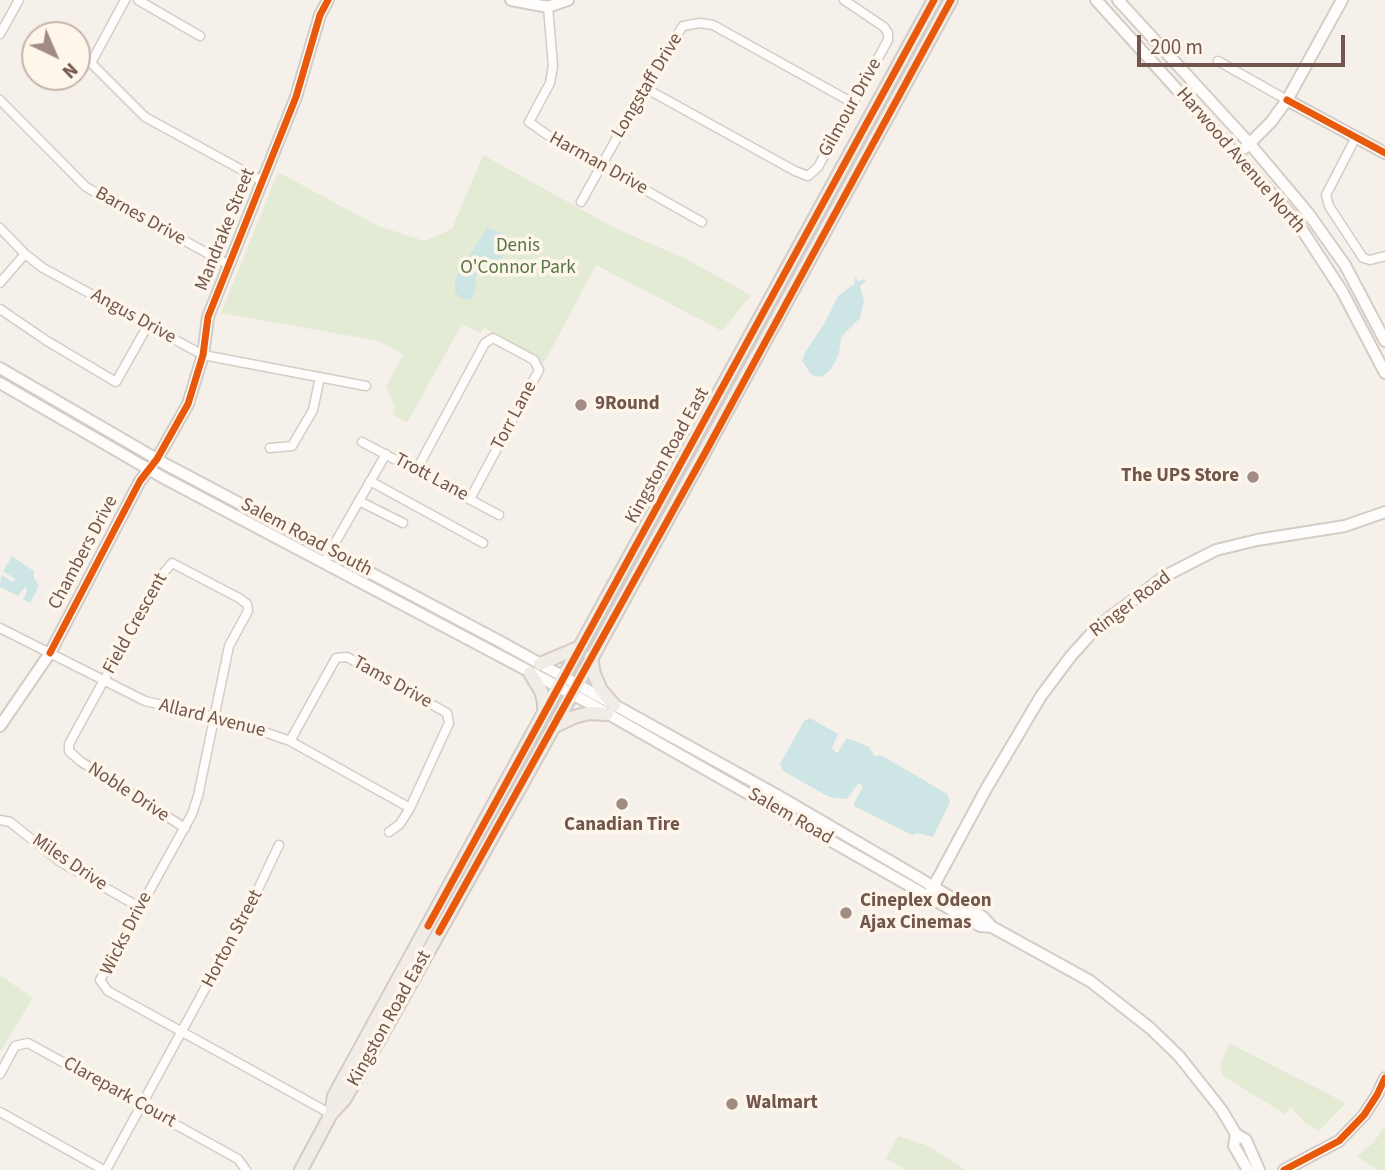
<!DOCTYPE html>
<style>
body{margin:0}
#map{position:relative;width:1385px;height:1170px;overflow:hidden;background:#f6f0ea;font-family:"Source Sans 3",sans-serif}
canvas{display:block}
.north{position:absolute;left:21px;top:21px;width:70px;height:70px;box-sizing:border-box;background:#fef5eb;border:2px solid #c6b5ab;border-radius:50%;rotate:136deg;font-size:19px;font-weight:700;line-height:28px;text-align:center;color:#72564c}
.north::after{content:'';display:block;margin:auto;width:24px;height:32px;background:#a08c83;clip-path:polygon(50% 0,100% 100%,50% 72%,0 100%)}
.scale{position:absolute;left:1137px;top:35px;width:208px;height:32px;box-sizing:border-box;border:4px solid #72564c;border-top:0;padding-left:9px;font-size:21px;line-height:24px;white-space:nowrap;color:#72564c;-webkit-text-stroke:5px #fef5eb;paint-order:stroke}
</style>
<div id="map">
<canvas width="1385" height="1170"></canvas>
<div class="north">N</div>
<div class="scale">200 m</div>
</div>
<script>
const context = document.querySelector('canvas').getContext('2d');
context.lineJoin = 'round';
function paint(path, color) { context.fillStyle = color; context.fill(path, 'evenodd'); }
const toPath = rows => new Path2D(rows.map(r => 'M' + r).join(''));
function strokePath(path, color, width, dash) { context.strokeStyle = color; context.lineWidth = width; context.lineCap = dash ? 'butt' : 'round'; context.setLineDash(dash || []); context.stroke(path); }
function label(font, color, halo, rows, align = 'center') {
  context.font = font + ' "Source Sans 3",sans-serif'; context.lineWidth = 7; context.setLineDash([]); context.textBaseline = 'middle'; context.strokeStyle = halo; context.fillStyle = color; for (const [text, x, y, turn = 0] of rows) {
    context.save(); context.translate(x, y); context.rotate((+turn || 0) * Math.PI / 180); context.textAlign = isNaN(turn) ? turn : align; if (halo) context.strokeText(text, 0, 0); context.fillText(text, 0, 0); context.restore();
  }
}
paint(toPath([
 [483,155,613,227,688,260,751,295,722,331,596,265,544,363,485,328,480,333,462,324,407,423,392,414,395,408,386,386,404,355,379,341,221,313,278,172,378,226,424,241,452,229],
 [0,975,33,998,0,1052],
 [1229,1043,1346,1103,1319,1131,1305,1123,1291,1107,1285,1114,1223,1076,1220,1066],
 [1385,1126,1385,1170,1377,1170,1357,1156,1373,1143],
 [898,1136,926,1145,966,1170,906,1170,886,1159]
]), '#e4ebd5');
paint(toPath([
 [487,228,500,232,504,236,506,252,492,273,486,276,479,274,475,278,476,289,472,300,461,298,455,292,455,279],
 [855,276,858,281,865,279,866,281,860,286,864,301,860,318,841,337,839,354,831,369,822,377,811,375,802,360,806,351,824,324,838,296,854,284],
 [12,556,34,571,34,578,39,586,30,603,23,599,27,591,25,587,18,596,0,587,1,575,13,582,15,579,3,571],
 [810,718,838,734,832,748,835,752,838,752,846,739,850,739,869,747,875,756,881,755,947,794,950,802,933,837,917,833,912,835,854,806,854,803,863,787,861,784,858,784,847,799,829,797,783,771,780,764,804,721]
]), '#cde5e5');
const street = toPath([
 [125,0,91,63,145,117,262,181],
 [138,0,200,36],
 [548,7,553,66,550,83,529,122,546,134,702,222],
 [0,34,19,0],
 [1218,61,1287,100],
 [645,88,795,171,808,176,818,167,888,40,888,33,884,27,844,0],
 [0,100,86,187,229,265],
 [1356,137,1326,195,1329,206,1363,258,1370,260,1385,256],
 [581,202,661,59,683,26,700,23,713,25,853,103],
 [0,228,25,254,43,268,203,355,366,386],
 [0,283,25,254],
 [0,309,47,341,116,382,148,325],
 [362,442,499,515],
 [270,448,292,446,313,410,320,377],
 [417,469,485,343,493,338,534,360,539,370,470,499],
 [370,481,483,543],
 [359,501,403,523],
 [324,562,386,454],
 [0,628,145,701,236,722,290,741,410,808],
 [290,741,336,658,347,657,447,713,449,723,410,808,400,824,389,832],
 [0,820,10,822,59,861,139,907],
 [185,828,80,761,69,751,69,744,161,576,172,563,239,598,247,604,248,611,229,646,198,796,192,814,100,980,108,991,331,1114],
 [0,1074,15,1046,28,1043,238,1159,246,1170],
 [0,1112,104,1170],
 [106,1170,249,908,279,845]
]);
const secondary = toPath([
 [511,0,548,7,568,0],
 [1096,0,1297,222,1342,291,1385,373],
 [1118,0,1250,144,1308,213,1345,265,1385,341],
 [1287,100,1385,153],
 [1245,148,1271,122,1287,100,1342,0],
 [0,368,167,465,499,641,777,795,919,878,983,917,992,927,1090,981,1150,1028,1179,1056,1221,1109,1236,1134,1246,1140,1259,1170],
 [0,383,162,477,589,703,980,926,992,927],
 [0,726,50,653,140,481,157,459,188,404,203,355,208,317,296,97,320,15,328,0],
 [931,891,986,789,1041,696,1071,656,1098,626,1165,576,1216,550,1257,540,1345,526,1385,512],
 [1236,1134,1234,1146,1248,1170],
 [1284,1170,1339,1141,1364,1115,1377,1095,1385,1078]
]);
const primary = toPath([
 [591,657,594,674,601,690,614,705],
 [540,664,580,647],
 [530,673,541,691,544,702,544,711],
 [553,727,574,717,589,713,607,714],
 [331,1114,334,1096,934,0],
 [301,1170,331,1114,344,1100,383,1033,577,685,951,0]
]);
strokePath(street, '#d4ccc7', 11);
strokePath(secondary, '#d4ccc6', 14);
strokePath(primary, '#d5cbc6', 16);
strokePath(street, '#fefdfc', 8);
strokePath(secondary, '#fefdfc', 10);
strokePath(primary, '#f1ece5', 12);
strokePath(toPath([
 [1287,100,1385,153],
 [50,653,140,481,157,459,188,404,203,355,208,317,296,97,320,15,328,0],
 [428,926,934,0],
 [439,932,705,453,951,0],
 [1284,1170,1339,1141,1364,1115,1377,1095,1385,1078]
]), '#e8590c', 7);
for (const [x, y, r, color] of [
 [581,405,7,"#a08c83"],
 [1253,477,7,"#a08c83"],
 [622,804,7,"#a08c83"],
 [846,913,7,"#a08c83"],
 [732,1104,7,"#a08c83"]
]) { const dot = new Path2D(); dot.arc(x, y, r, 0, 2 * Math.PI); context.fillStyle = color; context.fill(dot); strokePath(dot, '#fef5eb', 2.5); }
label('19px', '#72564c', '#fef5eb', [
 ["Longstaff Drive",648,86,-59],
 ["Gilmour Drive",851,108,-61],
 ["Harwood Avenue North",1240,161,49],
 ["Harman Drive",598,164,29],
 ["Barnes Drive",140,217,29],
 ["Mandrake Street",226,230,-68],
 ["Angus Drive",133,317,29],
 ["Torr Lane",515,416,-62],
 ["Kingston Road East",668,456,-61],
 ["Trott Lane",431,478,28],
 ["Salem Road South",306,538,28],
 ["Chambers Drive",84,553,-62],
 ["Ringer Road",1131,605,-37],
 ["Field Crescent",136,624,-61],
 ["Tams Drive",392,683,29],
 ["Allard Avenue",212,719,14],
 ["Noble Drive",128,793,33],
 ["Salem Road",790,817,30],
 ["Miles Drive",69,863,34],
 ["Wicks Drive",127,934,-63],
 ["Horton Street",233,939,-62],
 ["Kingston Road East",390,1019,-61],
 ["Clarepark Court",119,1093,29]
]);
label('19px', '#577744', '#fef5eb', [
 ["Denis",518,247],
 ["O'Connor Park",518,269]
]);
label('bold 19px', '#72564c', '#fef5eb', [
 ["9Round",595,405],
 ["The UPS Store",1239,477,"right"],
 ["Canadian Tire",622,826,"center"],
 ["Cineplex Odeon",860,902],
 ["Ajax Cinemas",860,924],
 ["Walmart",746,1104]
], 'left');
</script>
